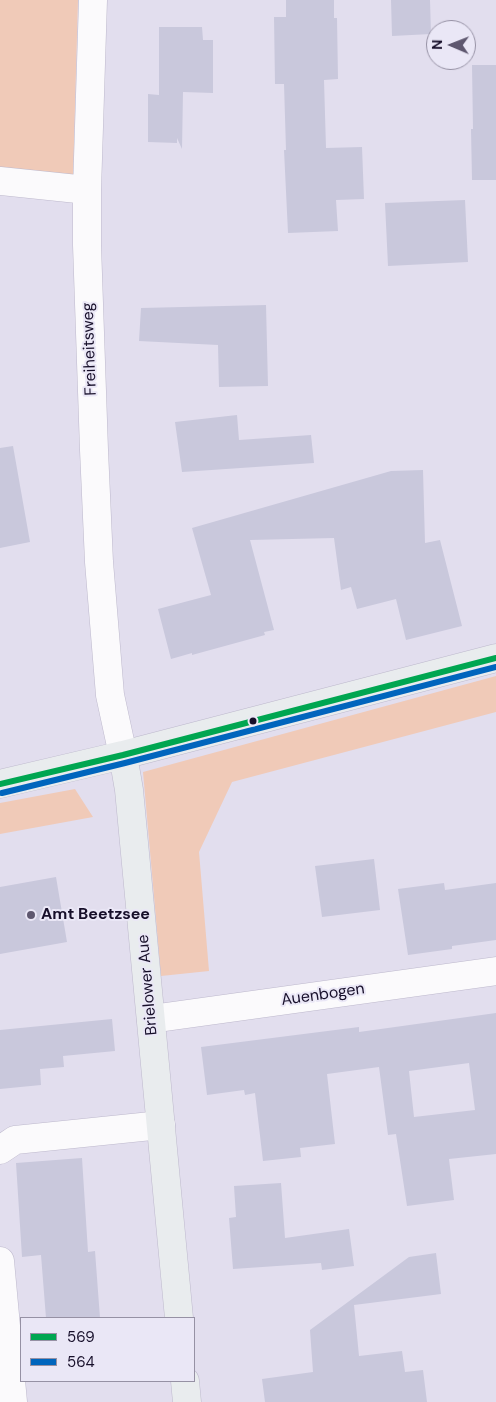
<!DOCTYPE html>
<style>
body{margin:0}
#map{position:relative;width:496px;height:1402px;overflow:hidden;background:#e2deee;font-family:"DM Sans",sans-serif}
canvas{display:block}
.legend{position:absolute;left:20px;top:1317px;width:175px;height:65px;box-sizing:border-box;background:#eae7f6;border:1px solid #9691a4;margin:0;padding:6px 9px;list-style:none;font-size:15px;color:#170f2a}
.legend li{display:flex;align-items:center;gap:10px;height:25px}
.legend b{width:25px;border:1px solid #9691a4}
.north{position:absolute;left:426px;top:20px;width:50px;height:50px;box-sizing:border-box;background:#eae7f6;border:1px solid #9691a4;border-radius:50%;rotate:271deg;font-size:14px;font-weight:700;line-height:20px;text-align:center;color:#170f2a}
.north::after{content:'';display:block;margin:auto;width:18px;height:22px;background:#5e576f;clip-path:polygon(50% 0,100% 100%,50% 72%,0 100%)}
</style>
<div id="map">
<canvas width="496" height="1402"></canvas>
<ul class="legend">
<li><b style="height:6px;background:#00a651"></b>569</li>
<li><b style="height:6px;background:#0065bd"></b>564</li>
</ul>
<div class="north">N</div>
</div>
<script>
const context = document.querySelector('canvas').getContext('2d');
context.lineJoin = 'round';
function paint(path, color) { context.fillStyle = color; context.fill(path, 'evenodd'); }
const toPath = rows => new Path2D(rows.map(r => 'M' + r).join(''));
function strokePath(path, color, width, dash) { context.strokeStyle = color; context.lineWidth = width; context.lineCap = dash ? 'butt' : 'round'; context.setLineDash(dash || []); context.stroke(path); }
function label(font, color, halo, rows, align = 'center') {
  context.font = font + ' "DM Sans",sans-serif'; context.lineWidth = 4; context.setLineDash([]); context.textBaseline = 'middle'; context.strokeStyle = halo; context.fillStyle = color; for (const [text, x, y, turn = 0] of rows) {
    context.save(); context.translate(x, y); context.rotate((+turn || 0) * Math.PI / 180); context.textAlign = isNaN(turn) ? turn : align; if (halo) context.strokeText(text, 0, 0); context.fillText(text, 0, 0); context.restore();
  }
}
paint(toPath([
 [0,0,78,0,73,178,0,170],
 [496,676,496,712,232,782,199,852,209,971,161,976,143,772],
 [75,789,93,817,0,834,0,803]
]), '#f0cab8');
paint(toPath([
 [286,0,334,0,334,18,337,18,338,79,324,80,326,148,362,147,364,199,336,200,338,231,288,233,284,150,286,150,284,84,275,84,274,17,286,17],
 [391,0,430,0,431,34,392,36],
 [159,27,202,27,203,40,213,40,213,93,183,92,182,149,177,138,177,143,148,142,148,94,159,95],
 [472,65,496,65,496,180,472,180,471,129,473,129],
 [465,200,468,262,388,266,385,203],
 [266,305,268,386,219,387,218,345,139,341,141,308],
 [237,415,239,440,311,435,314,463,182,472,175,422],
 [13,446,30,542,0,548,0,448],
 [423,470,425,543,440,540,462,626,406,640,396,599,357,609,351,587,341,590,334,538,250,540,274,630,264,632,265,635,192,655,192,653,171,659,158,609,211,595,192,528,391,471],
 [374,859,380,910,322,917,315,866],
 [56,877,67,942,0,954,0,887],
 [444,883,445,890,496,883,496,940,452,946,452,949,408,955,398,889],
 [496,1013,496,1154,449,1159,454,1200,407,1206,396,1134,388,1135,379,1067,327,1074,335,1144,300,1148,301,1157,263,1161,255,1093,245,1095,244,1090,207,1095,201,1047,359,1027,359,1032],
 [469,1063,475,1110,414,1117,409,1071],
 [112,1019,115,1051,63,1056,64,1067,40,1069,41,1085,0,1089,0,1030],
 [82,1158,88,1252,95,1251,100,1318,46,1318,41,1255,22,1257,16,1163],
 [281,1183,285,1238,349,1229,354,1266,322,1270,321,1263,233,1269,229,1218,236,1217,234,1186],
 [436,1253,441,1294,354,1305,359,1356,402,1351,405,1372,423,1370,427,1402,265,1402,262,1379,313,1372,310,1330,409,1257]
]), '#c9c8dc');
const street = toPath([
 [93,0,87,190,87,245,94,450,99,562,110,695,123,755],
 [0,181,87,190],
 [151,1019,496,971],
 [0,1150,15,1140,161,1125],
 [0,1261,13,1402]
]);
const secondary = toPath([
 [123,755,129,790,179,1318],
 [0,784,123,755,496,658],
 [185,1381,187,1402]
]);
strokePath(street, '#bdb8cc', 29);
strokePath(secondary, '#bdb8cc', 29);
strokePath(street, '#fbfafc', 28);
strokePath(secondary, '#e9ecee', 28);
strokePath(toPath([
 [0,784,123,755,496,658]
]), '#00a651', 6);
strokePath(toPath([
 [2,793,125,763,496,667]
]), '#0065bd', 6);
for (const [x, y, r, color] of [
 [253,721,4.5,"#170f2a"],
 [31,915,5,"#5e576f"]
]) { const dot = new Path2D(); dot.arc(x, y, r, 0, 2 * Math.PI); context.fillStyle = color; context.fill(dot); strokePath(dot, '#eae7f6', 2); }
label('16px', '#170f2a', '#eae7f6', [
 ["Freiheitsweg",90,349,-92],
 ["Brielower Aue",148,985,-95],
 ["Auenbogen",323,995,-8]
]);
label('bold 16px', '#170f2a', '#eae7f6', [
 ["Amt Beetzsee",41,915]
], 'left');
</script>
